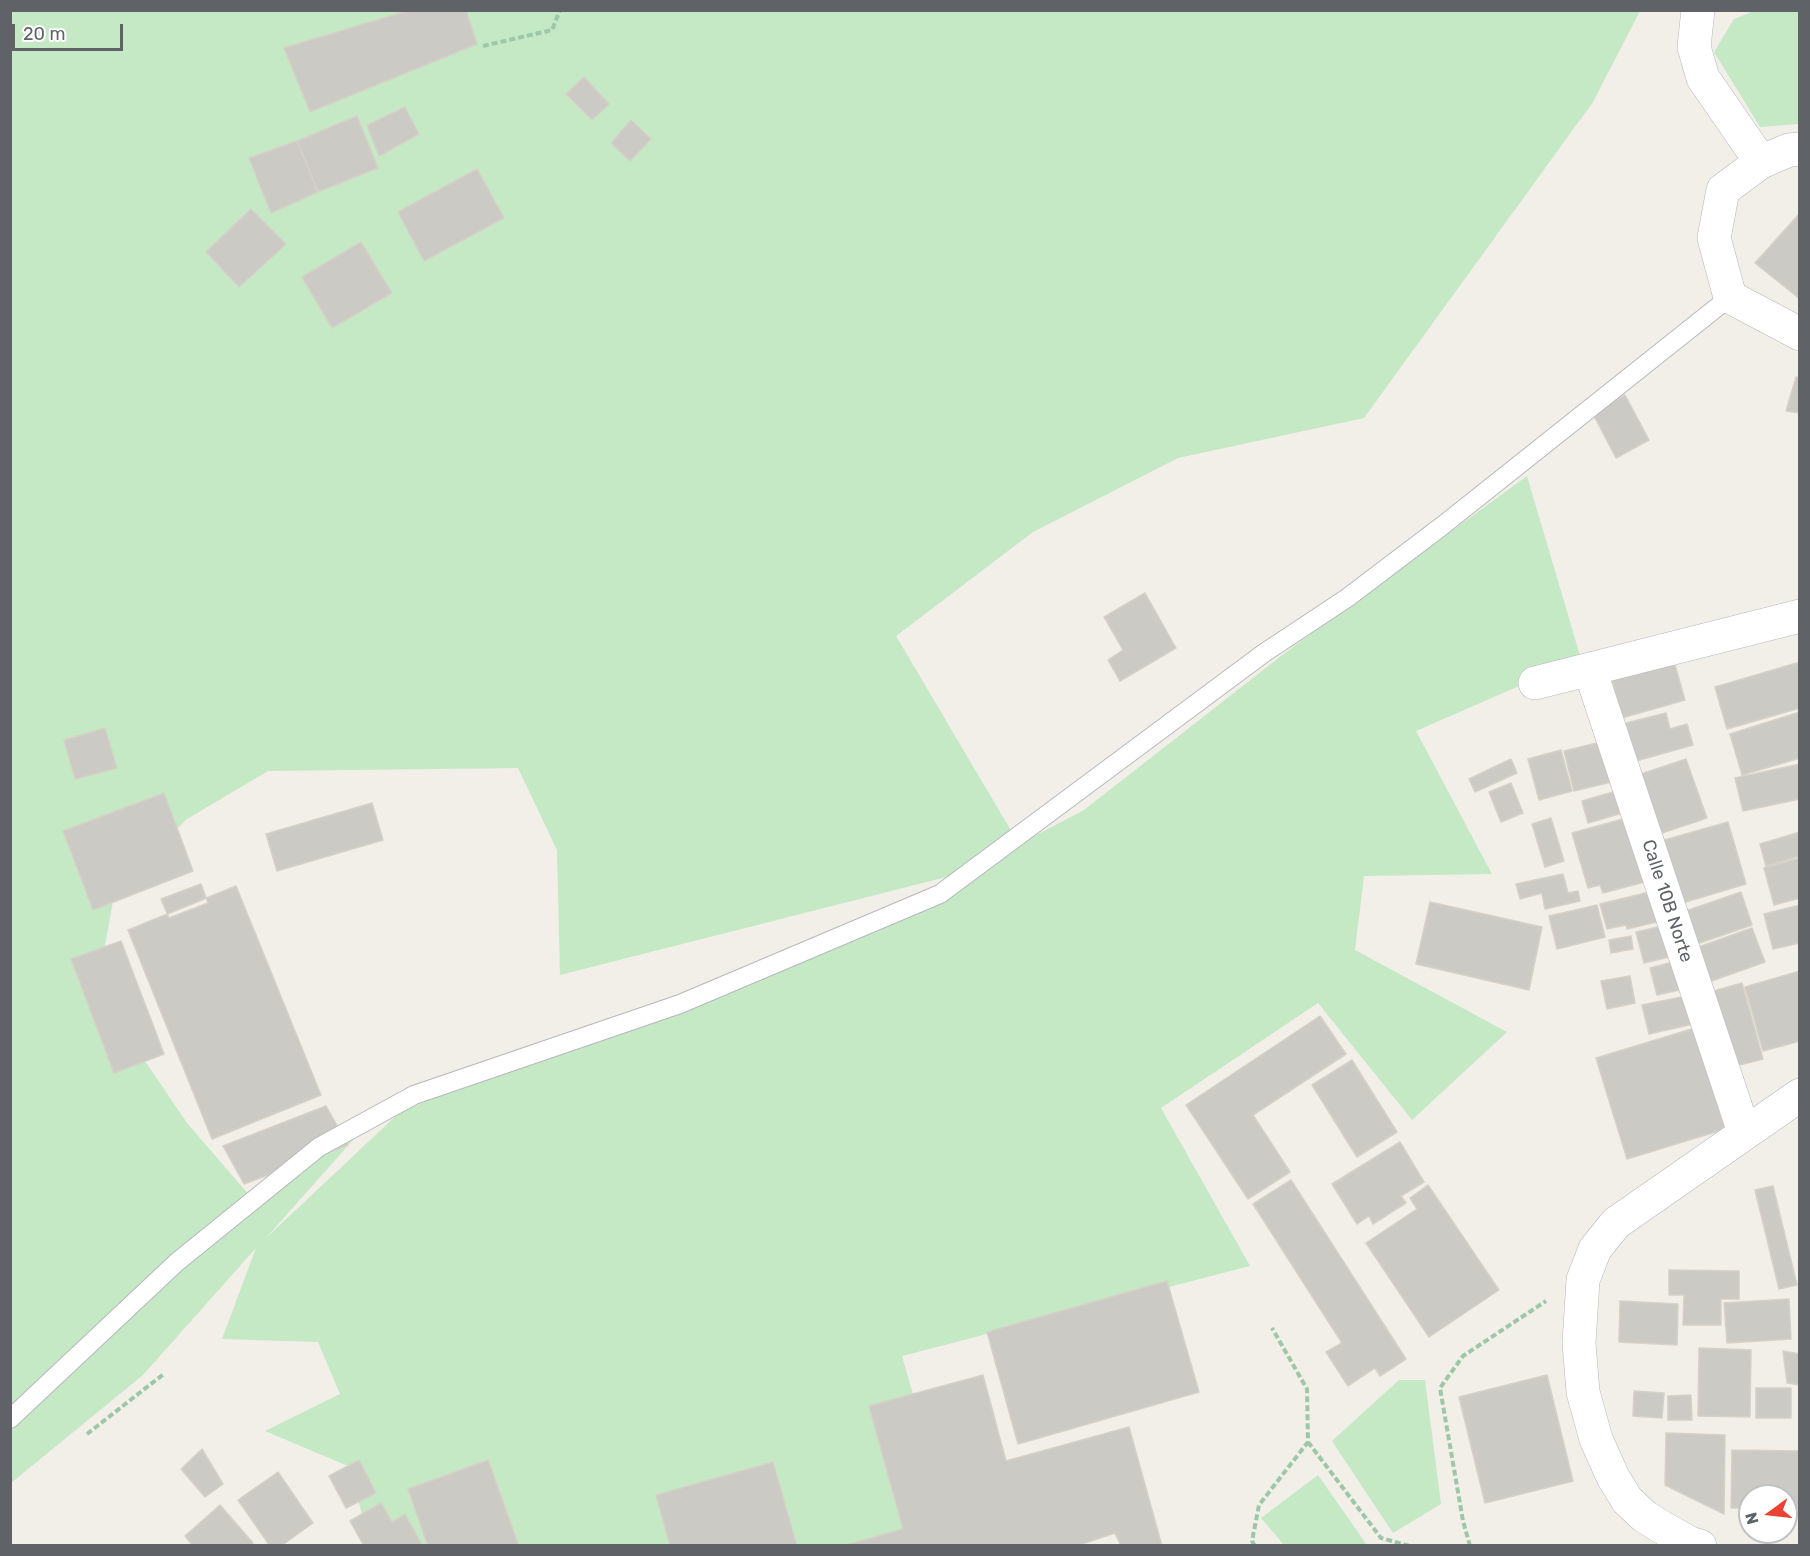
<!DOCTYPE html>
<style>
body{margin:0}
#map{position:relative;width:1810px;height:1556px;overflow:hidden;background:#f1efe8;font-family:Rubik,sans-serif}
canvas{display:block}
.frame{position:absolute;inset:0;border:12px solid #5f6368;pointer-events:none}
.north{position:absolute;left:1738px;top:1484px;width:60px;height:60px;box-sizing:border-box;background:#fff;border:2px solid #bfc1c3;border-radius:50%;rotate:255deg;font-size:16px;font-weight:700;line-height:24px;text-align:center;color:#5f6368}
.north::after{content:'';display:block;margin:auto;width:21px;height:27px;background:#ea4335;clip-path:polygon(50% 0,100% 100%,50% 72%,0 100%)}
.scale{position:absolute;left:12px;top:24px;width:111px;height:27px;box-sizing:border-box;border:3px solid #5f6368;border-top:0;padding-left:8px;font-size:18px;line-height:21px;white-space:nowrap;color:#5f6368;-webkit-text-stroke:4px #fff;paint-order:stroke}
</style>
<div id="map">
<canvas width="1810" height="1556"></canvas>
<div class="frame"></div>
<div class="north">N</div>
<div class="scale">20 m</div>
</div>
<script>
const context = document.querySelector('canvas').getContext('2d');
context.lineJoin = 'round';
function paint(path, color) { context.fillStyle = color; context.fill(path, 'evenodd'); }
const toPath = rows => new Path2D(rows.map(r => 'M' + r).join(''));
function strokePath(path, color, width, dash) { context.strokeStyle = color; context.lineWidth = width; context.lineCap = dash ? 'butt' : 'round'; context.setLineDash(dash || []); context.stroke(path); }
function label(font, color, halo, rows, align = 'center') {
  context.font = font + ' Rubik,sans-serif'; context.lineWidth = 4.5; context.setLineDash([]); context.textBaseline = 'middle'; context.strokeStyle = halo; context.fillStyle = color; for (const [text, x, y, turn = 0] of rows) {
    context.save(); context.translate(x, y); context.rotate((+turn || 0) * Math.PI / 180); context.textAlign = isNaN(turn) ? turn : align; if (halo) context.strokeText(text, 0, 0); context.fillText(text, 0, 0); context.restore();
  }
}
paint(toPath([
 [1757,10,1799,11,1799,124,1760,127,1714,52,1734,19],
 [10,11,1640,11,1593,102,1364,418,1178,458,1033,532,896,636,1019,844,1084,810,1294,646,1527,476,1581,659,1416,731,1492,874,1364,876,1355,950,1507,1032,1412,1120,1318,1003,1161,1108,1250,1266,902,1356,956,1545,371,1545,348,1466,265,1431,340,1394,318,1342,222,1339,256,1248,143,1375,11,1483],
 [518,768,557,850,560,975,966,872,907,904,400,1112,265,1239,385,1104,256,1203,187,1123,97,990,115,890,187,819,268,771],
 [1399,1380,1425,1380,1441,1504,1393,1533,1332,1441],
 [1318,1475,1367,1545,1284,1545,1261,1518]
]), '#c5e8c5');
const building = toPath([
 [410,10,466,10,477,44,310,112,284,48,410,10],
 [584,77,609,104,592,120,566,94,584,77],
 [405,107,419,134,379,156,367,125,405,107],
 [357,116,378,168,318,192,297,141,357,116],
 [631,120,651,139,630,161,611,143,631,120],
 [297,141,318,192,271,213,249,158,297,141],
 [477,169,504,218,424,261,398,212,477,169],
 [251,209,286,244,239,287,206,252,251,209],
 [1800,213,1800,299,1755,263,1800,213],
 [361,242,392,293,332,328,302,277,361,242],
 [1796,377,1800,378,1800,413,1786,411,1796,377],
 [1625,395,1649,440,1616,458,1592,412,1625,395],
 [1145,593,1176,648,1120,681,1108,660,1123,650,1104,617,1145,593],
 [1673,658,1685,700,1622,718,1611,676,1673,658],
 [1800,662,1800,708,1727,729,1715,687,1800,662],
 [1800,712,1800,758,1742,775,1730,734,1800,712],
 [1666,713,1670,729,1687,724,1693,745,1636,761,1626,723,1666,713],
 [105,728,117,768,75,779,64,740,105,728],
 [1605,741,1616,781,1574,791,1564,751,1605,741],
 [1561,750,1572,791,1539,800,1528,759,1561,750],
 [1511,759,1517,773,1475,792,1469,779,1511,759],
 [1686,759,1707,818,1659,834,1638,775,1686,759],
 [1800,764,1800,799,1743,811,1735,778,1800,764],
 [1511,783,1523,813,1501,822,1489,792,1511,783],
 [1620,790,1626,812,1588,823,1582,801,1620,790],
 [164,793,193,871,93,910,63,831,164,793],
 [372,803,383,840,277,871,266,834,372,803],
 [1630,817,1648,881,1603,893,1600,885,1588,888,1572,833,1630,817],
 [1551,818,1564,861,1545,867,1532,824,1551,818],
 [1728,822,1746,884,1679,904,1661,841,1728,822],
 [1800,832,1800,856,1766,866,1760,844,1800,832],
 [1800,858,1800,898,1774,905,1764,868,1800,858],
 [1563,874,1568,893,1578,891,1580,901,1545,909,1542,893,1520,899,1516,884,1563,874],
 [201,884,208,903,169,918,161,899,201,884],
 [236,886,321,1095,212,1139,128,930,236,886],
 [1658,890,1665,920,1627,929,1626,925,1607,929,1600,904,1658,890],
 [1741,892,1752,925,1691,946,1680,913,1741,892],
 [1430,902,1542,927,1529,990,1416,964,1430,902],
 [1597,905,1605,937,1557,949,1549,916,1597,905],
 [1800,905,1800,943,1773,949,1764,914,1800,905],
 [1671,924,1678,955,1644,963,1636,932,1671,924],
 [1752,928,1765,962,1706,983,1693,949,1752,928],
 [1631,936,1633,949,1611,953,1609,940,1631,936],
 [121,941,164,1054,114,1073,71,959,121,941],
 [1681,960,1688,988,1657,995,1650,968,1681,960],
 [1800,971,1800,1041,1763,1051,1745,987,1800,971],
 [1630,976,1635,1003,1607,1009,1601,981,1630,976],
 [1742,983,1763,1059,1724,1069,1703,994,1742,983],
 [1696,994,1702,1022,1649,1034,1642,1005,1696,994],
 [1320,1016,1346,1054,1253,1115,1290,1172,1248,1199,1186,1105,1320,1016],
 [1695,1028,1725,1129,1627,1159,1596,1058,1695,1028],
 [1352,1060,1397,1132,1357,1157,1312,1085,1352,1060],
 [326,1106,348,1145,244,1184,223,1146,326,1106],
 [1400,1142,1424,1182,1401,1196,1406,1203,1373,1224,1369,1216,1357,1224,1332,1184,1400,1142],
 [1291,1180,1406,1359,1380,1376,1375,1368,1348,1386,1326,1352,1342,1343,1253,1204,1291,1180],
 [1428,1185,1499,1290,1429,1337,1366,1243,1417,1209,1410,1198,1428,1185],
 [1773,1186,1797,1285,1779,1289,1755,1190,1773,1186],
 [1669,1270,1739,1271,1739,1299,1721,1299,1721,1325,1683,1325,1684,1295,1669,1295,1669,1270],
 [1167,1281,1199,1392,1018,1444,987,1332,1167,1281],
 [1789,1299,1791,1339,1727,1343,1724,1303,1789,1299],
 [1620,1301,1678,1304,1677,1345,1619,1342,1620,1301],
 [1699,1348,1751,1350,1750,1417,1698,1416,1699,1348],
 [1783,1351,1800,1354,1800,1385,1787,1383,1783,1351],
 [983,1375,1006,1461,1129,1427,1162,1546,842,1546,903,1529,869,1406,983,1375],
 [1547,1375,1573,1481,1485,1503,1459,1397,1547,1375],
 [1756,1388,1791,1388,1791,1418,1756,1418,1756,1388],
 [1634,1391,1664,1393,1662,1418,1633,1416,1634,1391],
 [1691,1395,1692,1420,1668,1420,1668,1396,1691,1395],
 [1666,1433,1725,1435,1724,1514,1665,1485,1666,1433],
 [202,1449,223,1484,205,1497,181,1469,202,1449],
 [1732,1450,1800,1451,1800,1509,1786,1509,1786,1496,1750,1496,1750,1508,1731,1508,1732,1450],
 [359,1460,376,1493,346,1508,329,1476,359,1460],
 [488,1460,519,1546,428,1546,408,1489,488,1460],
 [773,1462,797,1546,670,1546,656,1495,773,1462],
 [278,1472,313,1523,281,1546,270,1546,238,1500,278,1472],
 [381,1503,392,1522,405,1514,422,1545,364,1546,350,1521,381,1503],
 [220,1505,253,1543,250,1546,193,1546,185,1536,220,1505],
 [1115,1533,1121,1546,1076,1546,1115,1533]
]);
paint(building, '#cccac5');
strokePath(building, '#d6d1c6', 1.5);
const service = toPath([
 [10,1419,177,1262,319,1147,414,1095,680,1004,940,894,1264,653,1347,598,1442,526,1730,297]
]);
const minor = toPath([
 [1698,10,1694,47,1703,78,1761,162],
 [1590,670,1744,1132],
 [1535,683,1800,616]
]);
const tertiary = toPath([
 [1800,149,1789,150,1761,162,1723,190,1714,238,1730,297,1800,334],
 [1700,1546,1690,1543,1663,1528,1644,1516,1627,1500,1613,1477,1596,1439,1583,1392,1579,1343,1583,1280,1595,1249,1616,1223,1800,1095]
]);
strokePath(service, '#b5b8bc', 20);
strokePath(minor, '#b5b8bc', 34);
strokePath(tertiary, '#b5b8bc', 34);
strokePath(toPath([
 [483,46,552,30,560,10],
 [87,1434,165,1373],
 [1308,1442,1381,1538,1410,1546],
 [1255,1546,1252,1541,1259,1505,1308,1442,1307,1389,1272,1328],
 [1470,1546,1463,1521,1440,1388,1463,1356,1546,1301]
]), '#9cc7a9', 4, [6, 3]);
strokePath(service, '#fff', 18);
strokePath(minor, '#fff', 33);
strokePath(tertiary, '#fff', 33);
label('18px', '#5f6368', '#fff', [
 ["Calle 10B Norte",1667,901,72]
]);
</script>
